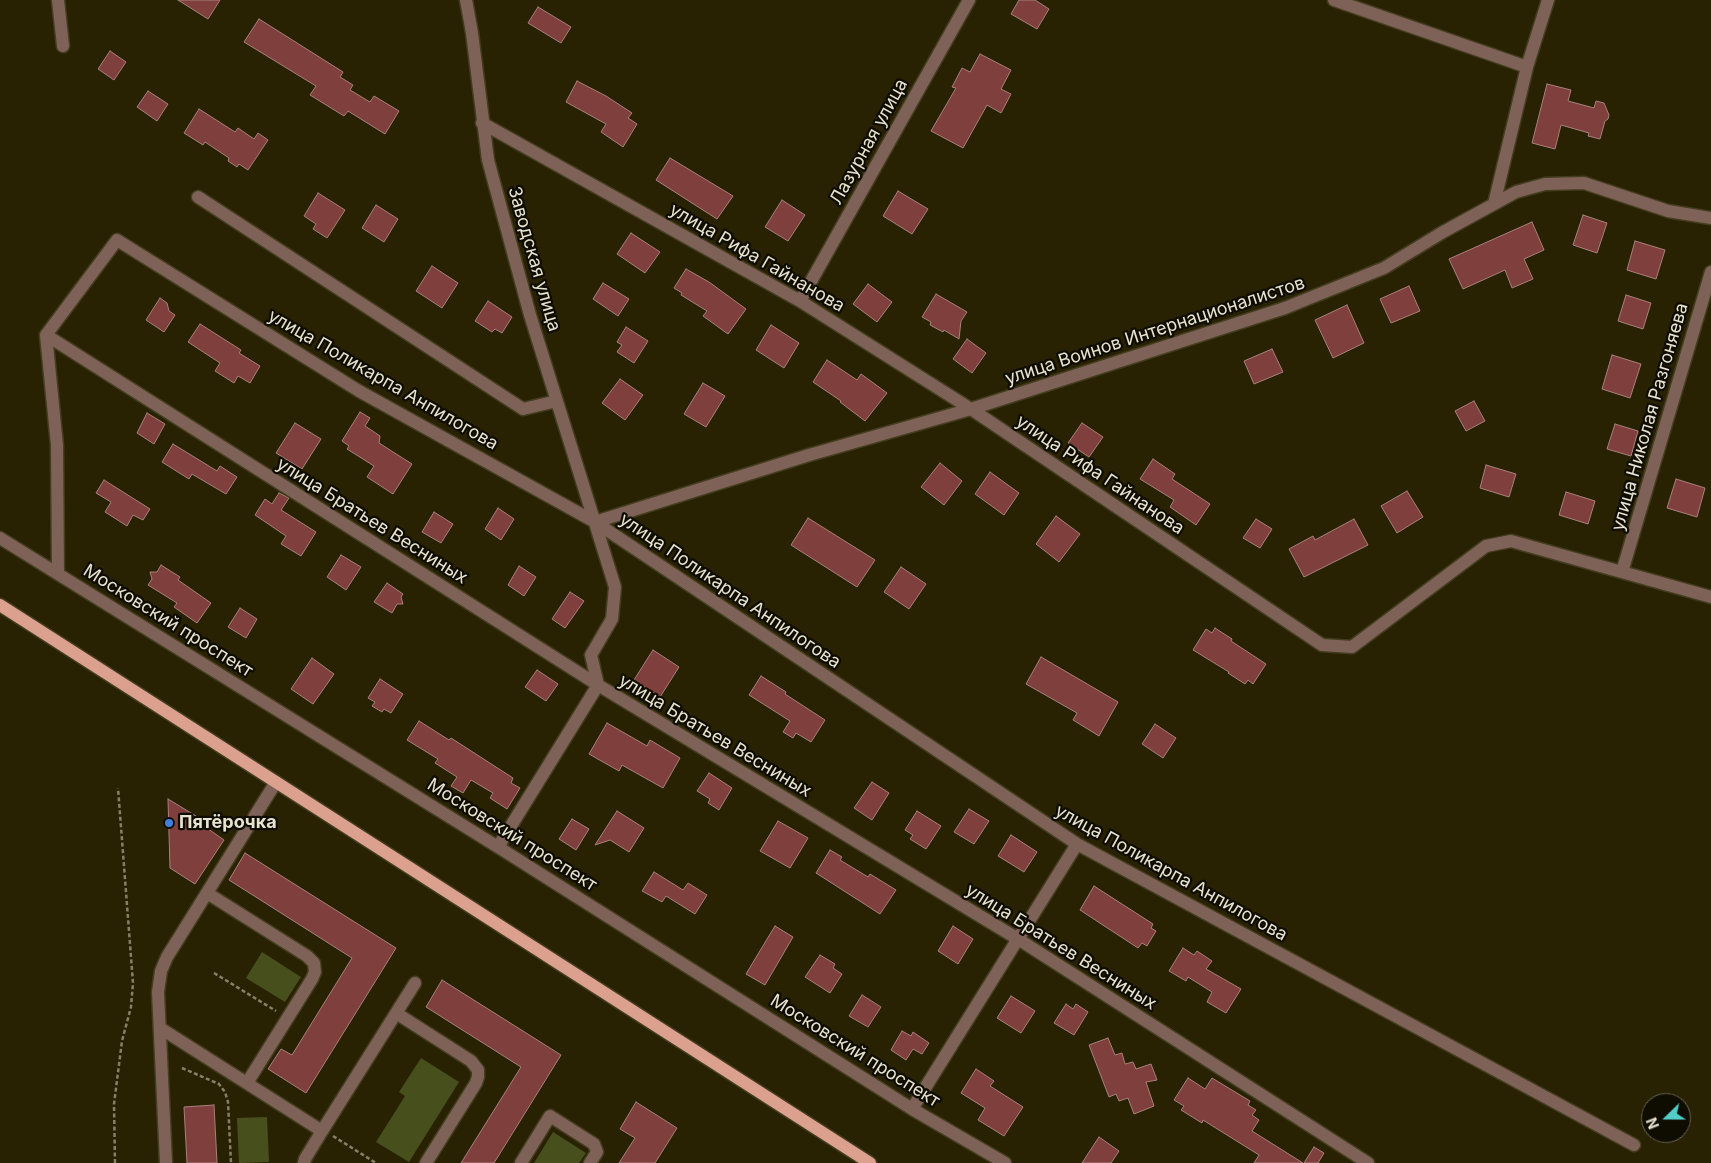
<!DOCTYPE html>
<meta charset="utf-8">
<style>
body{margin:0}
#map{position:relative;width:1711px;height:1163px;overflow:hidden;background:#292202;font-family:Inter,sans-serif}
canvas{display:block}
.north{position:absolute;left:1641px;top:1093px;width:50px;height:50px;box-sizing:border-box;background:#0f0c02;border:1px solid #656255;border-radius:50%;rotate:248deg;font-size:14px;font-weight:700;line-height:20px;text-align:center;color:#e7e3d1}
.north::after{content:'';display:block;margin:auto;width:18px;height:22px;background:#53cdca;clip-path:polygon(50% 0,100% 100%,50% 72%,0 100%)}
</style>
<div id="map">
<canvas width="1711" height="1163"></canvas>
<div class="north">N</div>
</div>
<script>
const context = document.querySelector('canvas').getContext('2d');
context.lineJoin = 'round';
function paint(path, color) { context.fillStyle = color; context.fill(path, 'evenodd'); }
const toPath = rows => new Path2D(rows.map(r => 'M' + r).join(''));
function strokePath(path, color, width, dash) { context.strokeStyle = color; context.lineWidth = width; context.lineCap = dash ? 'butt' : 'round'; context.setLineDash(dash || []); context.stroke(path); }
function label(font, color, halo, rows, align = 'center') {
  context.font = font + ' Inter,sans-serif'; context.lineWidth = 4.5; context.setLineDash([]); context.textBaseline = 'middle'; context.strokeStyle = halo; context.fillStyle = color; for (const [text, x, y, turn = 0] of rows) {
    context.save(); context.translate(x, y); context.rotate((+turn || 0) * Math.PI / 180); context.textAlign = isNaN(turn) ? turn : align; if (halo) context.strokeText(text, 0, 0); context.fillText(text, 0, 0); context.restore();
  }
}
paint(toPath([
 [262,952,301,977,285,1002,246,978],
 [421,1058,459,1082,409,1162,376,1142,405,1096,399,1092],
 [267,1117,269,1162,239,1163,237,1118],
 [553,1132,586,1153,579,1163,534,1163]
]), '#474f1c');
const building = toPath([
 [178,0,220,0,208,19,178,0],
 [1019,0,1035,0,1049,9,1037,29,1011,14,1019,0],
 [538,7,571,27,561,43,528,23,538,7],
 [259,19,343,72,340,77,353,85,350,90,370,102,374,96,399,111,385,134,348,111,344,116,310,95,316,86,244,42,259,19],
 [110,51,126,62,114,80,98,69,110,51],
 [980,54,1011,70,1001,89,1011,94,1001,113,987,105,963,148,931,131,956,88,952,87,962,68,970,72,980,54],
 [577,81,606,96,632,113,628,118,637,124,623,147,601,132,606,124,566,102,577,81],
 [1547,84,1571,90,1568,101,1594,108,1596,101,1604,103,1609,115,1608,119,1605,121,1600,139,1588,136,1589,133,1561,125,1555,149,1532,143,1547,84],
 [148,91,168,104,157,121,137,107,148,91],
 [199,109,235,132,238,128,254,139,258,133,268,140,248,170,239,164,237,167,228,161,229,158,205,142,203,145,184,133,199,109],
 [670,158,733,196,717,219,656,180,670,158],
 [898,191,928,209,912,234,883,216,898,191],
 [318,193,345,210,327,238,313,229,316,224,304,216,318,193],
 [782,200,805,215,788,241,765,227,782,200],
 [376,205,398,219,384,242,362,228,376,205],
 [1583,215,1607,223,1597,253,1573,245,1583,215],
 [1532,222,1544,250,1524,259,1533,279,1512,288,1505,270,1463,289,1449,259,1532,222],
 [631,233,660,252,645,273,617,254,631,233],
 [1635,241,1665,250,1656,279,1627,270,1635,241],
 [432,266,458,283,442,308,416,291,432,266],
 [686,269,709,282,746,309,728,334,703,316,707,311,681,295,682,293,674,288,686,269],
 [603,283,629,299,618,316,593,299,603,283],
 [868,284,892,302,877,322,853,304,868,284],
 [1409,286,1420,311,1391,323,1380,299,1409,286],
 [936,294,967,312,961,321,959,339,944,330,943,332,930,325,931,322,922,317,936,294],
 [1626,295,1651,303,1643,329,1618,321,1626,295],
 [160,298,167,303,169,311,175,315,164,332,146,320,160,298],
 [488,301,512,317,502,333,495,329,492,332,475,321,488,301],
 [1347,305,1364,343,1333,358,1315,320,1347,305],
 [200,324,241,350,239,353,260,366,250,383,238,376,234,383,215,371,220,363,188,342,200,324],
 [771,325,799,343,784,368,756,350,771,325],
 [626,327,648,341,634,363,617,352,622,345,617,342,626,327],
 [967,339,986,353,972,373,953,359,967,339],
 [1272,349,1283,372,1254,384,1244,361,1272,349],
 [1612,355,1641,364,1630,398,1602,389,1612,355],
 [827,360,857,380,861,374,887,393,865,421,840,402,841,401,813,382,827,360],
 [620,379,643,395,625,420,602,403,620,379],
 [703,383,725,396,706,427,684,414,703,383],
 [1474,401,1485,421,1466,431,1455,411,1474,401],
 [360,412,370,418,365,426,380,436,379,443,412,464,393,494,367,477,374,466,347,449,349,446,342,441,360,412],
 [147,413,165,424,154,444,137,433,147,413],
 [295,423,321,439,302,469,276,453,295,423],
 [1082,423,1103,437,1089,457,1068,443,1082,423],
 [1615,424,1638,431,1631,456,1607,449,1615,424],
 [173,444,217,471,220,466,237,477,226,494,192,474,189,479,162,462,173,444],
 [1153,459,1175,474,1172,479,1210,504,1196,525,1170,507,1174,500,1140,479,1153,459],
 [940,463,962,481,944,505,921,487,940,463],
 [1486,465,1516,474,1509,497,1480,488,1486,465],
 [990,472,1019,493,1004,515,975,494,990,472],
 [1676,479,1705,488,1697,517,1667,508,1676,479],
 [104,480,150,509,143,520,133,515,127,526,105,512,111,502,96,493,104,480],
 [1407,491,1423,517,1397,533,1381,506,1407,491],
 [1566,492,1595,501,1588,524,1559,515,1566,492],
 [279,493,289,498,281,510,316,532,301,556,281,544,286,536,255,515,265,499,272,504,279,493],
 [498,508,514,519,501,540,485,529,498,508],
 [434,512,453,524,441,543,422,532,434,512],
 [1056,516,1080,534,1059,562,1036,544,1056,516],
 [808,518,875,560,857,587,791,545,808,518],
 [1256,519,1272,529,1260,548,1243,538,1256,519],
 [1354,519,1368,545,1304,577,1289,549,1313,536,1315,540,1354,519],
 [341,555,361,567,346,590,327,577,341,555],
 [161,565,180,577,178,580,211,603,197,623,174,607,177,603,148,585,152,579,150,572,157,572,161,565],
 [519,566,536,577,524,596,508,585,519,566],
 [901,567,926,584,909,609,884,592,901,567],
 [387,583,403,594,401,597,403,604,397,604,392,613,374,602,387,583],
 [570,592,584,601,565,628,552,619,570,592],
 [240,608,257,619,246,638,228,627,240,608],
 [1215,628,1232,639,1231,641,1266,664,1253,684,1248,680,1245,684,1228,673,1229,672,1193,650,1206,629,1212,633,1215,628],
 [653,650,679,667,660,697,634,680,653,650],
 [1041,657,1118,702,1099,736,1073,720,1077,713,1026,684,1041,657],
 [312,658,334,674,313,704,291,689,312,658],
 [537,670,558,684,546,701,525,687,537,670],
 [761,676,786,692,785,694,825,720,811,742,796,733,793,738,783,732,790,721,749,695,761,676],
 [380,679,403,694,391,713,384,709,382,712,372,706,375,702,368,698,380,679],
 [419,721,449,740,451,738,513,778,511,783,520,788,507,809,490,798,493,793,471,780,463,793,451,786,457,777,435,763,438,759,407,740,419,721],
 [607,723,647,746,650,740,680,758,663,788,622,765,619,771,589,754,607,723],
 [1155,724,1176,738,1163,758,1142,744,1155,724],
 [709,773,732,788,719,810,708,803,710,799,697,791,709,773],
 [872,782,889,793,872,820,854,808,872,782],
 [168,799,196,816,194,819,224,840,195,884,170,868,168,799],
 [969,809,989,821,974,844,954,832,969,809],
 [617,811,644,828,629,852,610,840,595,845,617,811],
 [917,811,941,826,926,849,910,839,913,835,905,830,917,811],
 [572,819,589,829,576,850,559,839,572,819],
 [778,821,808,838,790,868,760,851,778,821],
 [1011,835,1037,852,1024,872,998,856,1011,835],
 [830,850,842,857,840,860,868,877,870,874,896,890,880,914,816,873,830,850],
 [245,853,396,948,306,1093,268,1069,281,1049,292,1055,352,958,229,880,245,853],
 [654,872,683,890,688,883,707,895,695,914,666,896,662,902,642,891,654,872],
 [1094,886,1153,924,1151,928,1156,931,1147,946,1142,943,1138,948,1080,910,1094,886],
 [775,926,793,937,765,985,746,974,775,926],
 [953,926,973,939,958,964,938,951,953,926],
 [1183,948,1194,955,1197,951,1212,961,1206,969,1241,989,1226,1013,1207,1002,1212,992,1188,977,1186,981,1169,971,1183,948],
 [820,955,835,964,833,968,842,974,830,993,805,977,820,955],
 [442,980,561,1055,494,1163,461,1163,521,1067,426,1007,442,980],
 [862,995,881,1007,868,1027,849,1016,862,995],
 [1011,996,1035,1011,1021,1033,997,1018,1011,996],
 [1066,1004,1073,1009,1076,1004,1088,1012,1074,1035,1054,1023,1066,1004],
 [902,1031,911,1036,913,1032,929,1043,922,1054,913,1049,906,1060,891,1050,902,1031],
 [1108,1038,1115,1055,1122,1053,1125,1064,1133,1062,1136,1069,1151,1064,1157,1080,1146,1082,1154,1106,1134,1114,1128,1098,1119,1101,1116,1094,1109,1097,1089,1045,1108,1038],
 [976,1069,994,1081,990,1086,1023,1107,1004,1136,978,1120,985,1108,961,1093,976,1069],
 [1188,1078,1205,1089,1212,1078,1250,1101,1248,1105,1256,1110,1252,1115,1259,1120,1252,1131,1303,1163,1254,1163,1259,1155,1203,1120,1202,1123,1181,1110,1184,1106,1174,1100,1188,1078],
 [636,1102,677,1128,655,1163,619,1163,635,1138,620,1129,636,1102],
 [214,1105,217,1163,187,1163,184,1107,214,1105],
 [1099,1137,1119,1151,1111,1163,1082,1163,1099,1137],
 [1314,1147,1324,1153,1318,1163,1304,1163,1314,1147]
]);
paint(building, '#7f3f3d');
strokePath(building, '#a8817d', 1);
const minor = toPath([
 [58,0,63,46],
 [466,0,472,33,488,160,530,315,615,587,612,619,591,655,598,685,498,847],
 [1334,0,1527,67],
 [482,123,800,301,971,409,1322,645,1352,647,1486,546,1511,541,1711,597],
 [198,197,523,409,557,401],
 [1494,204,1527,67,1548,0],
 [800,301,969,0],
 [46,335,598,685,1018,939,1368,1163],
 [595,522,809,455,971,409,1285,308,1384,268,1443,232,1516,192,1545,184,1584,183,1668,211,1711,218],
 [0,538,498,847,912,1109,1005,1163],
 [1622,572,1711,272],
 [58,573,57,445,46,335,117,240,359,391,595,522,1077,844,1634,1145],
 [207,893,307,956,314,963,315,972,312,979,247,1083],
 [396,1013,471,1061,478,1070,478,1077,476,1083,426,1163],
 [160,1028,322,1131,305,1159,304,1163],
 [912,1109,1077,844],
 [322,1131,415,983],
 [166,1163,158,992,161,971,167,957,276,782],
 [521,1163,550,1116,594,1144,597,1152,590,1163]
]);
const major = toPath([
 [0,605,870,1163]
]);
strokePath(minor, '#443d1f', 15);
strokePath(major, '#443d1f', 15);
strokePath(toPath([
 [214,973,276,1011],
 [182,1068,219,1084,225,1092,228,1102,231,1163],
 [333,1136,376,1163],
 [115,1163,114,1104,122,1041,131,1007,133,983,118,788]
]), '#858067', 2.5, [4, 2.5]);
strokePath(minor, '#7e6258', 12);
strokePath(major, '#dba18e', 12);
for (const [x, y, r, color] of [
 [169,823,5,"#3f7fe0"]
]) { const dot = new Path2D(); dot.arc(x, y, r, 0, 2 * Math.PI); context.fillStyle = color; context.fill(dot); strokePath(dot, '#0f0c02', 2); }
label('18px', '#e7e3d1', '#0f0c02', [
 ["Лазурная улица",869,142,-61],
 ["улица Рифа Гайнанова",757,258,30],
 ["Заводская улица",534,259,74],
 ["улица Воинов Интернационалистов",1155,331,-18],
 ["улица Поликарпа Анпилогова",383,380,30],
 ["улица Николая Разгоняева",1650,417,-74],
 ["улица Рифа Гайнанова",1100,475,34],
 ["улица Братьев Весниных",372,521,32],
 ["улица Поликарпа Анпилогова",730,591,34],
 ["Московский проспект",168,621,32],
 ["улица Братьев Весниных",715,736,31],
 ["Московский проспект",512,835,32],
 ["улица Поликарпа Анпилогова",1171,873,29],
 ["улица Братьев Весниных",1061,947,32],
 ["Московский проспект",855,1051,32]
]);
label('bold 18px', '#e7e3d1', '#0f0c02', [
 ["Пятёрочка",179,823]
], 'left');
</script>
